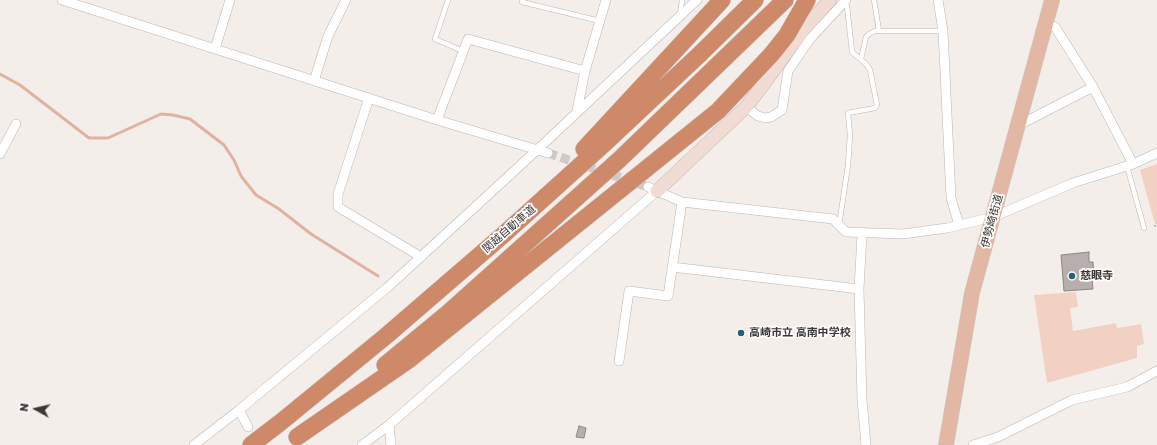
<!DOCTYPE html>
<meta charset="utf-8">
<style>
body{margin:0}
#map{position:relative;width:1157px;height:445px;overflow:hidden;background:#f4eeeb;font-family:"Golos Text",sans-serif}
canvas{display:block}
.north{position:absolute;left:16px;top:389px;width:40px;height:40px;-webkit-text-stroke:3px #fffcfb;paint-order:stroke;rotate:278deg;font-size:11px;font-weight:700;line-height:16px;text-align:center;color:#3b3938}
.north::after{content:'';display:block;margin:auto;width:14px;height:18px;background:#3b3938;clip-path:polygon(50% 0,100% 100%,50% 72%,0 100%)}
</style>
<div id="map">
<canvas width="1157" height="445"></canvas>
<div class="north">N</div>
</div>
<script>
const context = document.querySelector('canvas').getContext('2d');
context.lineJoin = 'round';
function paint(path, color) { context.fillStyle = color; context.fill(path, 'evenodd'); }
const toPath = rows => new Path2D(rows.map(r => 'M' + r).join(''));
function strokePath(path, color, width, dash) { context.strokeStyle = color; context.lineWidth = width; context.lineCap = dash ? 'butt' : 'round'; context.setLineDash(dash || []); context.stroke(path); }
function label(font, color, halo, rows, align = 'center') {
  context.font = font + ' "Golos Text","Noto Sans JP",sans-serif'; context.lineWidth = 3.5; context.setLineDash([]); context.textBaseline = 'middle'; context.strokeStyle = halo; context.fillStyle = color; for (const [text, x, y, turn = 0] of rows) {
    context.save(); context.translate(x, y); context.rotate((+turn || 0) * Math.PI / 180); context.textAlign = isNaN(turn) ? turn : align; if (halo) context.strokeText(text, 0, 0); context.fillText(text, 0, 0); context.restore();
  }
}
paint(toPath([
 [1157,164,1157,224,1155,224,1140,170],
 [1076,292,1078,307,1070,308,1073,331,1116,323,1117,328,1141,324,1144,344,1137,346,1137,358,1047,383,1034,295]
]), '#f2d1c2');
strokePath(toPath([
 [0,74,20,85,89,138,108,138,161,114,173,115,190,119,224,145,234,160,241,176,256,195,279,209,311,234,378,276]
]), '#dfb39e', 3);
const building = toPath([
 [1089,252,1089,262,1093,262,1094,278,1092,278,1093,289,1064,291,1061,255,1089,252],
 [579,426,586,428,584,438,576,437,579,426]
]);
paint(building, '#b6afad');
strokePath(building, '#8c8684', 1);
strokePath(toPath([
 [548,153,648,187]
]), '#cfcac7', 9, [9, 4.5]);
const lane = toPath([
 [448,0,435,39,463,51],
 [523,0,522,2,600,21],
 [874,0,879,31],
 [680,15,682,0],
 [861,59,866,37,869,34,875,31,943,31],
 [1127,166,1144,228],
 [838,223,840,219,848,165,850,135,848,113,875,108,877,105,870,70,866,64,852,52,847,6,844,2]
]);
const street = toPath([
 [62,0,437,120,548,153],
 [938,0,943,31,951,198,959,225],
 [1046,24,1055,27,1093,87,1133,164],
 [215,49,230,0],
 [314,81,328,36,346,0],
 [369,98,338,194,338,207,421,257],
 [746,107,758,116,765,118,771,117,782,110,788,71,810,39,846,0],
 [577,111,585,71,606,0],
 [437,120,468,39,585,71],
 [1017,126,1093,87],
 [0,154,16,124],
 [648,187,682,202,833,219,846,232,903,234,947,228,993,217,1073,183,1133,164,1157,153],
 [862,234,859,289,862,400,866,445],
 [672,267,859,289],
 [619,361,629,291,668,296,682,202],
 [239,410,248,427],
 [389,425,391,445],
 [194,445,239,410,388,287,537,150,697,0],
 [362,445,389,425,657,191],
 [973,445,998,437,1072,400,1127,387,1157,371]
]);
const secondary = toPath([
 [657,191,746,107,763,85,803,30,830,0]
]);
const primary = toPath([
 [946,445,972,293,1052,0]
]);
const highway = toPath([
 [584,149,722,0],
 [385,365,448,313,620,159,785,0],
 [297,437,410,359,718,111,771,55,787,35,807,0],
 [251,445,281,422,386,336,503,235,604,144,700,54,755,0]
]);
strokePath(lane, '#bcb6b3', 5.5);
strokePath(street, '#bcb6b3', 10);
strokePath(secondary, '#bcb6b3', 14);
strokePath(primary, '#cccccb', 16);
strokePath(highway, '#cccccb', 18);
strokePath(toPath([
 [1154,226,1157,225]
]), '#aeaaa8', 1.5, [2, 3]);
strokePath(lane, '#fff', 4.5);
strokePath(street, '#fff', 9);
strokePath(secondary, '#f0dcd2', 13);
strokePath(primary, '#e2b8a5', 15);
strokePath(highway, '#ce8969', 17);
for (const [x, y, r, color] of [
 [1072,276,4,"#246178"],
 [741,333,4,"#246178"]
]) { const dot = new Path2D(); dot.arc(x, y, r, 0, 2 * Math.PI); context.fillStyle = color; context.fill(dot); strokePath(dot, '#fffcfb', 1.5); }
label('11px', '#3b3938', '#fffcfb', [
 ["伊勢崎街道",992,221,-75],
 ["関越自動車道",509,229,-41]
]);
label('bold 11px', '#3b3938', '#fffcfb', [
 ["慈眼寺",1080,276],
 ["高崎市立 高南中学校",749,333]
], 'left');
</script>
